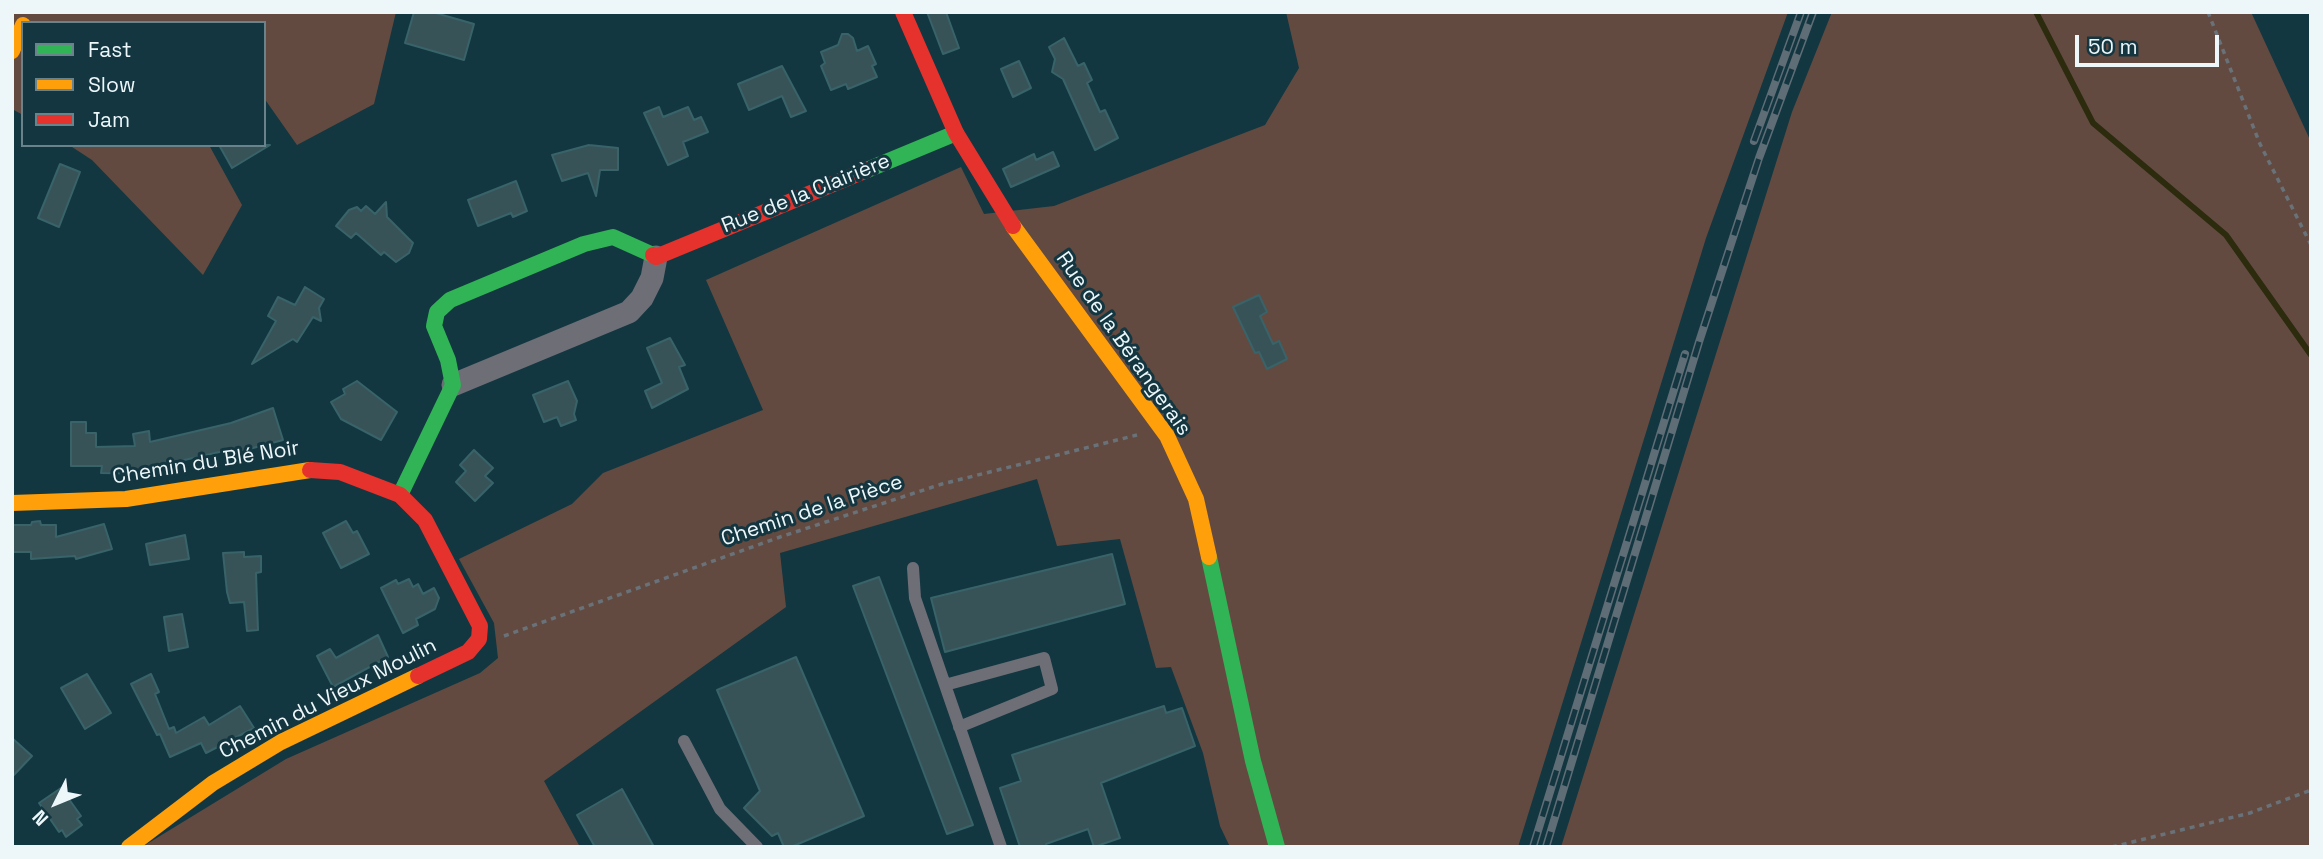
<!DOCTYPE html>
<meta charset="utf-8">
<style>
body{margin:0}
#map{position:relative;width:2323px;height:859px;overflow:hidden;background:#133740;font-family:"Space Grotesk",sans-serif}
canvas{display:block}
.frame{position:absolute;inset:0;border:14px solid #edf7fa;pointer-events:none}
.legend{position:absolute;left:21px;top:21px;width:245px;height:126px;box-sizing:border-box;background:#133640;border:2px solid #6a838a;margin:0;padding:9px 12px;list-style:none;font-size:21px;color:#edf7fa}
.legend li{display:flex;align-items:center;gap:14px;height:35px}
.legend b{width:35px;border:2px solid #6a838a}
.north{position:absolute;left:21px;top:768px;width:70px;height:70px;-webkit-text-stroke:5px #133640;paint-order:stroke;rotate:227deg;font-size:19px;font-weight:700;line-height:28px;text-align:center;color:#edf7fa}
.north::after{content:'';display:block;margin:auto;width:24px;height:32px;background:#edf7fa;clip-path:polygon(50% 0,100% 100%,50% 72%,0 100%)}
.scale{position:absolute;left:2075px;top:35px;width:144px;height:32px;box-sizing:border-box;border:4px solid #edf7fa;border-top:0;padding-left:9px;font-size:21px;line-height:24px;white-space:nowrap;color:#edf7fa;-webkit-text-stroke:5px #133640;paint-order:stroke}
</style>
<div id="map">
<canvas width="2323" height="859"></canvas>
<div class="frame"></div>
<ul class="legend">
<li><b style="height:9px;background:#30b455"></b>Fast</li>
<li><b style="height:9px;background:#ff9f0a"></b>Slow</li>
<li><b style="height:9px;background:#e5322d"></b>Jam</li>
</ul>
<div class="north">N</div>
<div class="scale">50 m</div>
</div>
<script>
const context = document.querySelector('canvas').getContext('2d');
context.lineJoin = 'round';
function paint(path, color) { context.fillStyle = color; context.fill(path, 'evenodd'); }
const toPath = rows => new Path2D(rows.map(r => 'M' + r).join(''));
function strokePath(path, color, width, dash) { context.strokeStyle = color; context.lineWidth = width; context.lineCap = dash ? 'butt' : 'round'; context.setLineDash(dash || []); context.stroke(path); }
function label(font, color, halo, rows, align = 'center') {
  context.font = font + ' "Space Grotesk",sans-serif'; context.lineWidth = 6; context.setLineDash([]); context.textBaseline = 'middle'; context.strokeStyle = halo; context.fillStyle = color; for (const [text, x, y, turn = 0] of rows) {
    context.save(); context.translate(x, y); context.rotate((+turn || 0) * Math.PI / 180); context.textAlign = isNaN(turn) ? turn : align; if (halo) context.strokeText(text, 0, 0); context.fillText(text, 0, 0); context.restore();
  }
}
paint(toPath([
 [12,12,396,12,374,104,297,145,264,98,264,23,23,23,23,115,12,109],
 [1286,12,1788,12,1706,238,1518,847,1230,847,1220,826,1203,753,1171,667,1156,668,1120,539,1057,546,1037,479,780,553,786,607,544,781,580,847,142,847,286,759,480,673,498,658,494,623,459,559,572,504,603,473,763,410,706,280,961,167,984,214,1054,206,1265,125,1299,68],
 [1832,12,2251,12,2311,142,2311,847,1561,847,1792,112],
 [69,145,209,145,242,205,203,275,92,160]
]), '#634a41');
strokePath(toPath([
 [2036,12,2093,123,2226,235,2311,355]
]), '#2c2b0e', 6);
const building = toPath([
 [414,12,432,12,474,24,464,60,405,43,414,12],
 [927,12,946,12,959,48,943,54,927,12],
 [842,34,848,34,853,38,857,51,868,46,876,64,872,66,877,77,848,89,846,84,831,90,821,66,825,63,821,52,838,45,842,34],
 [1064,38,1078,66,1084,63,1092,80,1087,83,1100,112,1105,110,1118,138,1095,150,1063,79,1052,72,1055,59,1049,47,1064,38],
 [1019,61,1031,88,1013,97,1001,69,1019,61],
 [782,66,806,111,791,117,782,96,749,110,738,84,782,66],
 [659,107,663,117,688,107,694,120,701,117,708,132,683,142,688,156,668,165,644,113,659,107],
 [219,145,270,145,232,168,219,145],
 [589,145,618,148,618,170,600,170,596,196,588,173,562,181,552,155,589,145],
 [1053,152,1059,166,1011,187,1003,169,1034,154,1036,160,1053,152],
 [60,164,80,172,59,227,38,218,60,164],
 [516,181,527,211,513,217,511,213,478,226,468,200,516,181],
 [386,202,387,217,413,243,409,253,396,262,384,252,381,255,356,233,351,238,336,226,349,210,357,207,361,211,366,206,375,214,386,202],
 [305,287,324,299,319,308,321,321,313,317,297,342,293,339,252,364,276,321,268,316,278,297,295,305,305,287],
 [1259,295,1267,312,1260,316,1273,344,1279,341,1287,359,1267,369,1259,352,1255,353,1233,307,1259,295],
 [670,338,685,365,679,367,688,389,652,408,645,391,662,383,647,348,670,338],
 [357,381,397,412,381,440,341,419,331,402,345,394,343,389,357,381],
 [568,381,577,401,574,414,576,420,561,426,557,417,544,422,533,395,568,381],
 [273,408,283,440,238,452,237,448,158,466,159,468,151,470,151,474,101,473,102,466,71,466,71,422,86,422,86,433,96,433,96,447,135,446,133,434,149,431,150,442,231,423,273,408],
 [474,450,493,468,485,476,493,483,475,501,456,482,466,471,460,465,474,450],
 [40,521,41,525,56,525,56,537,104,524,112,549,76,559,75,556,31,559,31,552,12,552,12,525,31,525,32,522,40,521],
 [346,521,353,533,357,531,369,554,341,568,323,533,346,521],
 [185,535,189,559,150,565,146,544,185,535],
 [244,552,244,557,261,556,261,572,256,573,258,630,247,631,244,602,230,603,227,592,223,553,244,552],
 [1112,554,1125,604,945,652,931,598,1112,554],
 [879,577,973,825,947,834,853,586,879,577],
 [409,579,413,587,418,584,423,594,434,588,439,598,435,609,416,619,418,625,403,633,381,588,396,580,398,584,409,579],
 [182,614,188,647,169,651,164,617,182,614],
 [378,635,388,657,333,687,317,656,330,649,336,658,378,635],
 [796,657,864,816,791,847,784,847,778,833,772,836,744,808,760,791,717,690,796,657],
 [87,674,111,713,85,729,61,688,87,674],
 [151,674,159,692,155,694,169,729,174,727,176,733,204,717,209,725,240,706,254,728,206,753,201,743,170,757,160,734,157,735,131,684,151,674],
 [1164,706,1166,713,1182,708,1195,746,1101,783,1120,838,1094,847,1088,829,1046,844,1047,847,1020,847,1000,788,1021,781,1012,755,1164,706],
 [12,738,32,756,12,777,12,738],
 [61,788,81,816,77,819,82,825,66,837,62,830,59,832,39,803,61,788],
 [622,789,654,847,595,847,577,815,622,789]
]);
paint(building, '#385358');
strokePath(building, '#386369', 2);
strokePath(toPath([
 [2208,12,2260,144,2311,245],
 [504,636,780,537,942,484,1137,435],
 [2112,847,2250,813,2311,790]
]), '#697278', 3.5, [5, 5]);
strokePath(toPath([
 [913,568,915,598,1001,847],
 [945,685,1044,658,1052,689,959,727],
 [684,741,720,809,757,847]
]), '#6e6e77', 12);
strokePath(toPath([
 [453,385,629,312,642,298,652,278,656,257]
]), '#6e6e77', 23);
strokePath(toPath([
 [867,170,956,133],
 [400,495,453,385,448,360,434,326,437,312,450,300,584,244,613,237,653,255],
 [1209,557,1253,761,1277,847]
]), '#30b455', 16);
strokePath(toPath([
 [12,51,23,25],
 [1013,226,1167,436,1196,499,1209,557],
 [12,503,126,499,310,470],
 [129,847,213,783,281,742,418,676]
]), '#ff9f0a', 16);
strokePath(toPath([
 [903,12,956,133,1013,226],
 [653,255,656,257,867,170],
 [310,470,340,472,400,495,425,520,480,626,479,639,468,652,418,676]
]), '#e5322d', 16);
const rail = toPath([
 [1754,141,1801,12],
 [1533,847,1685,354],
 [1546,847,1699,342,1759,158,1813,12]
]);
strokePath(rail, '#5f6d76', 8);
strokePath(rail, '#133640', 5, [16]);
label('21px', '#edf7fa', '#133640', [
 ["Rue de la Clairière",806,194,-22],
 ["Rue de la Bérangerais",1123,344,55],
 ["Chemin du Blé Noir",206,463,-9],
 ["Chemin de la Pièce",812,511,-18],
 ["Chemin du Vieux Moulin",328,699,-27]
]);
</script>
